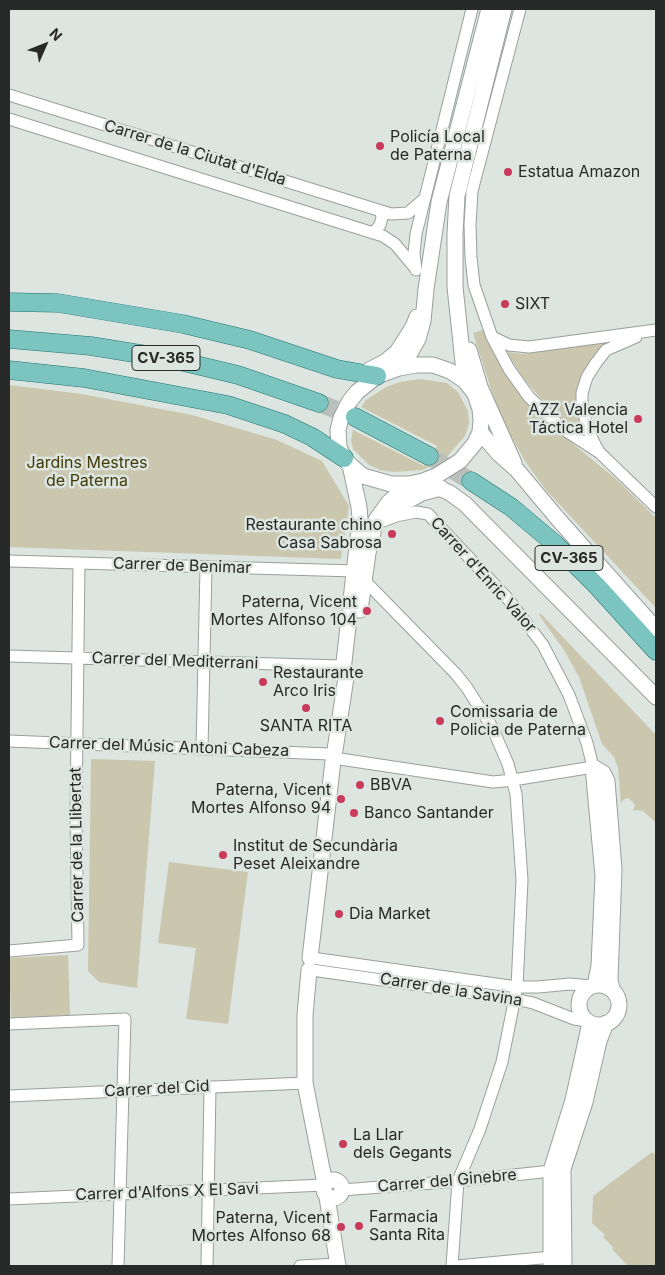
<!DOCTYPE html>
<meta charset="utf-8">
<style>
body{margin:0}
#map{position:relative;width:665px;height:1275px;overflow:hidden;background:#dde5e0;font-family:Inter,sans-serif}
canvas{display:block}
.frame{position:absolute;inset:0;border:10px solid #272a28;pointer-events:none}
.north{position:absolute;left:20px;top:20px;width:50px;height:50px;-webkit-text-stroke:4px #dde5e0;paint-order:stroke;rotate:46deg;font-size:14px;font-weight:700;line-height:20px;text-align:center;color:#272a28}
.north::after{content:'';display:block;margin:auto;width:18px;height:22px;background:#272a28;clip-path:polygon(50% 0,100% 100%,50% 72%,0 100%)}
</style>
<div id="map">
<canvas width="665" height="1275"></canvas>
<div class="frame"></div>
<div class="north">N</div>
</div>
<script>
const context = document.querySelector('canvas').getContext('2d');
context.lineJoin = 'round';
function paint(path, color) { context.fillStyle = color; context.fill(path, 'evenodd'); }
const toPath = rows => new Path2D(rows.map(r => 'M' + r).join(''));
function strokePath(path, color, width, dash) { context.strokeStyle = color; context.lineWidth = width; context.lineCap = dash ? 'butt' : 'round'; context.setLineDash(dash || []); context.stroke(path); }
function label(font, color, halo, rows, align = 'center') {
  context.font = font + ' Inter,sans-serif'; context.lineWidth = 5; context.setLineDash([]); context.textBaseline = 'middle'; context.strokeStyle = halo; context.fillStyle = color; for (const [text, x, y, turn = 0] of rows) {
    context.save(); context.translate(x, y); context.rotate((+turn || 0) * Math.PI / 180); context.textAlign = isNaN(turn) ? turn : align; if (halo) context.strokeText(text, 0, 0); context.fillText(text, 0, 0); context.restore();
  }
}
paint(toPath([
 [483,330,493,351,550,425,616,479,656,518,656,608,545,489,525,461,501,418,491,389,473,333],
 [606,341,607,344,591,360,584,371,576,401,578,416,582,434,580,435,551,410,523,378,508,354,509,352,523,354],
 [420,379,447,383,458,392,468,411,469,423,465,436,444,460,422,470,394,472,380,470,369,465,353,449,351,440,353,430,424,466,437,446,361,407,366,400,386,387,400,382],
 [9,385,82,394,192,415,277,440,322,461,349,506,341,559,9,547],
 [540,613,656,735,656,823,643,811,636,810,633,811,635,805,632,801,628,798,624,799,621,803,618,768,614,757,602,744,579,677,564,650,539,615],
 [91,759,155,761,137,988,99,982,88,971],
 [169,862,248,872,228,1024,186,1019,196,948,158,943],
 [68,955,70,1015,11,1018,9,958],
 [652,1152,656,1155,656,1266,628,1266,612,1249,613,1247,603,1237,605,1235,592,1223,593,1196]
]), '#cac7ae');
strokePath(toPath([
 [319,403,355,417],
 [429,456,471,481]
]), '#b9c0bb', 18, [18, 9]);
const street = toPath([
 [520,9,472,191,470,225,471,257,474,285,492,337,509,369,529,397,563,429,600,453,656,507],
 [9,95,391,214,408,213,423,200],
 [9,119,383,236,395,244,416,269],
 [373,233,380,225,382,218,381,211],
 [416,270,414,253,416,234,472,9],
 [492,337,509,345,529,347,656,330],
 [599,452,590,435,582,407,582,393,587,377,596,363,606,350,636,337],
 [9,561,355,571],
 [364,580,456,674,467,688,492,727,508,764,516,794,522,880,517,987,502,1062,480,1129,458,1181,452,1266],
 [9,656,342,666],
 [9,741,329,754],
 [202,749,206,567],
 [340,759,493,782,513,780,593,767,587,743,569,695,543,645,508,599,428,514,416,512,396,516,378,523],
 [9,951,78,945,76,814,79,563],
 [312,958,517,987,538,987,570,984,590,986],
 [312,970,515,999,533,1003,574,1019,588,1021],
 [9,1024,125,1019,118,1266],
 [9,1096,305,1083],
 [342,1190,458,1181,551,1171],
 [9,1199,324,1185],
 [207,1266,210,1087],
 [300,1266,338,1264],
 [457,1266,552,1257]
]);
const secondary = toPath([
 [469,350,480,387,514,463],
 [416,365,433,365,450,371,465,381,475,394,480,409,481,421,480,432,475,443,460,461,436,476,423,481,409,484,391,484,363,476,350,465,344,458,339,447,338,430,341,418,349,402,357,392,377,376,399,368,416,365],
 [399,368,410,353,418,339,423,321,426,289,439,202,489,9],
 [369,370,385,362,397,352,413,327,417,317],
 [465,381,455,287,455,234,457,196,504,9],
 [480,432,499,454,517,470,558,519,656,629],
 [423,481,450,493,465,504,656,697],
 [393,509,422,493,441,488],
 [360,610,368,553,376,520,389,502,409,484],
 [344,662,360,520,359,507,350,465],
 [335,750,347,671],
 [593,767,603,773,607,781,614,869,610,980,612,989],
 [593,767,603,876,599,966,595,985],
 [310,958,333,761],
 [309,970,305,1015,305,1083,325,1184],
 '579 1005a20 20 0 1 1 40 0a20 20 0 1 1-40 0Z',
 '324 1189a9 9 0 1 1 18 0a9 9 0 1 1-18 0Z',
 [327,1197,338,1266],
 [551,1266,551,1171,573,1100,590,1023],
 [564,1266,563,1169,585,1102,599,1041,606,1023]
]);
const primary = toPath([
 [9,302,58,303,183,324,250,340,337,369,377,376],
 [9,339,91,346,171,359,238,375,319,403],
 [9,370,84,378,228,405,285,424,312,437,344,458],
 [355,417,429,456],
 [471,481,511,507,555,544,597,586,656,651]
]);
strokePath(street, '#99a09c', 13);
strokePath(secondary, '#99a09c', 17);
strokePath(primary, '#247570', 19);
strokePath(street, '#fff', 11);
strokePath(secondary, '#fff', 15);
strokePath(primary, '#7bc4c0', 18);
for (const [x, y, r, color] of [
 [380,146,5,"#ca3b5b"],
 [508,172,5,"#ca3b5b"],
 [505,304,5,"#ca3b5b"],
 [638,419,5,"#ca3b5b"],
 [392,534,5,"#ca3b5b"],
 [367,611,5,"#ca3b5b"],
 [263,682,5,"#ca3b5b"],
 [306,708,5,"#ca3b5b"],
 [440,721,5,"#ca3b5b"],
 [360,785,5,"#ca3b5b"],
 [341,799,5,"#ca3b5b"],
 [354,813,5,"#ca3b5b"],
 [223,855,5,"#ca3b5b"],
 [339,914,5,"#ca3b5b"],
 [343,1144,5,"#ca3b5b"],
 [359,1226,5,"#ca3b5b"],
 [341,1227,5,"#ca3b5b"]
]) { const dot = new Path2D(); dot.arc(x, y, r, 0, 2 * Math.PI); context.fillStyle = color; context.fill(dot); strokePath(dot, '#dde5e0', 2); }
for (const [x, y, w] of [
 [166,358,68],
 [569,558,68]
]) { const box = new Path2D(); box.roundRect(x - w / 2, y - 12.5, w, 25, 4); context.fillStyle = '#dde5e0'; context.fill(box); strokePath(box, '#272a28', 1); }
label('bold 15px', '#272a28', null, [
 ["CV-365",166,358],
 ["CV-365",569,558]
]);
label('16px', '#272a28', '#dde5e0', [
 ["Policía Local",390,137],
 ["de Paterna",390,155],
 ["Estatua Amazon",518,172],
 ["SIXT",515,304],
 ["AZZ Valencia",628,410,"right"],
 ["Táctica Hotel",628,428,"right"],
 ["Restaurante chino",382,525,"right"],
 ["Casa Sabrosa",382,543,"right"],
 ["Paterna, Vicent",357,602,"right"],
 ["Mortes Alfonso 104",357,620,"right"],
 ["Restaurante",273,673],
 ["Arco Iris",273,691],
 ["Comissaria de",450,712],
 ["Policia de Paterna",450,730],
 ["SANTA RITA",306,726,"center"],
 ["BBVA",370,785],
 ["Paterna, Vicent",331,790,"right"],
 ["Mortes Alfonso 94",331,808,"right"],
 ["Banco Santander",364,813],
 ["Institut de Secundària",233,846],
 ["Peset Aleixandre",233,864],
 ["Dia Market",349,914],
 ["La Llar",353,1135],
 ["dels Gegants",353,1153],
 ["Farmacia",369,1217],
 ["Santa Rita",369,1235],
 ["Paterna, Vicent",331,1218,"right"],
 ["Mortes Alfonso 68",331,1236,"right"]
], 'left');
label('16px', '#272a28', '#dde5e0', [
 ["Carrer de la Ciutat d'Elda",195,153,17],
 ["Carrer de Benimar",182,566,2],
 ["Carrer d'Enric Valor",483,575,48],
 ["Carrer del Mediterrani",175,661,2],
 ["Carrer del Músic Antoni Cabeza",169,747,2],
 ["Carrer de la Llibertat",77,845,-91],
 ["Carrer de la Savina",451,990,9],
 ["Carrer del Cid",157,1089,-3],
 ["Carrer del Ginebre",447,1181,-5],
 ["Carrer d'Alfons X El Savi",167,1192,-2]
]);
label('16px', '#423b07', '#dde5e0', [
 ["Jardins Mestres",87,463],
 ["de Paterna",87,481]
]);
</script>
